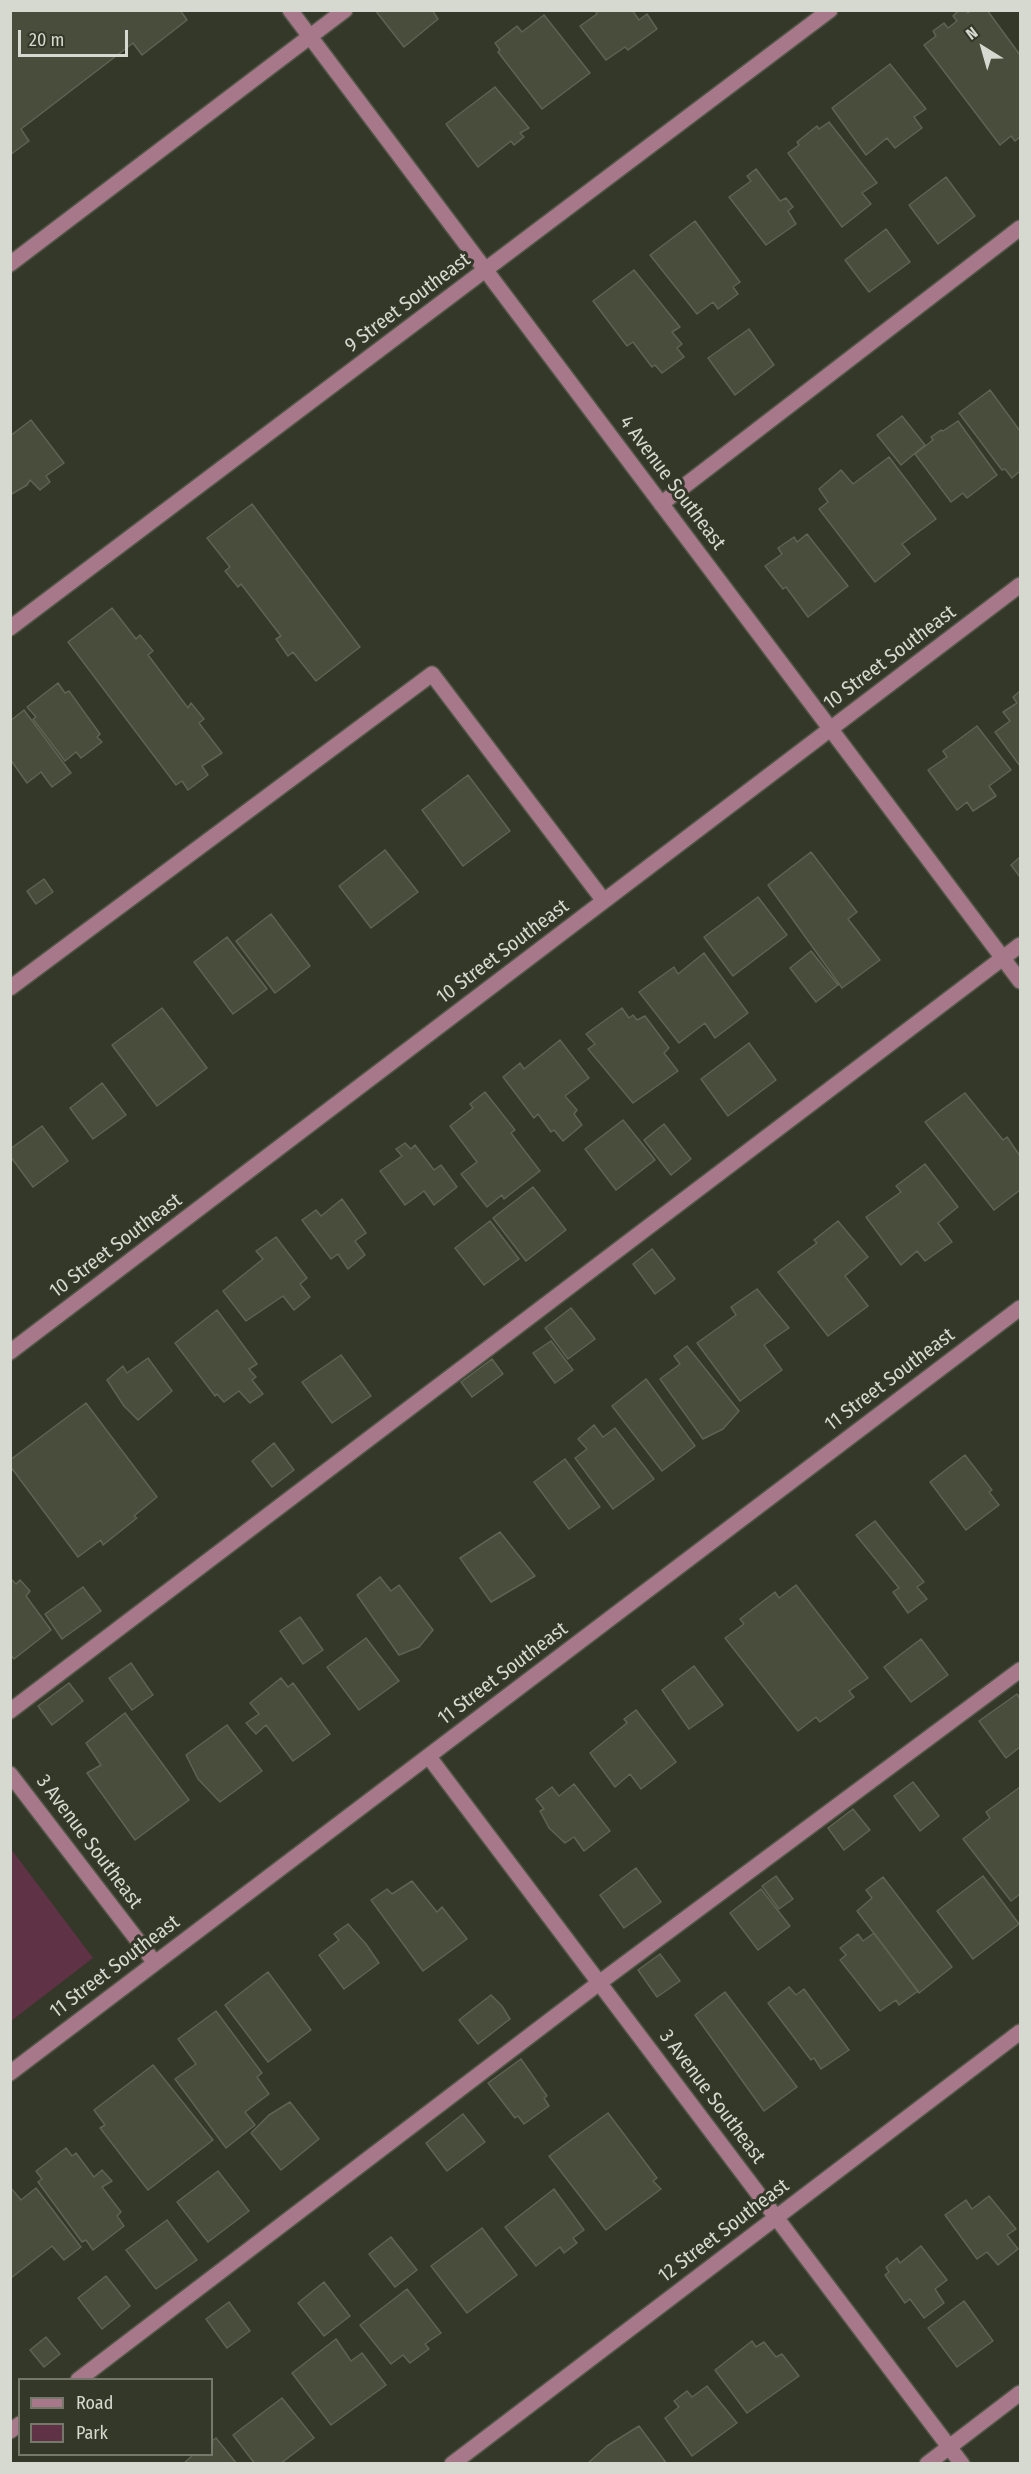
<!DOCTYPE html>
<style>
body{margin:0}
#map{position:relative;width:1031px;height:2474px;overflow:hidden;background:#343828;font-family:"Fira Sans Condensed",sans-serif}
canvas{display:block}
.frame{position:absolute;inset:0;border:12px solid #d6d9cf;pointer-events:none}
.legend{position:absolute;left:18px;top:2378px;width:195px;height:78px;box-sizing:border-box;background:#343828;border:2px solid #75786b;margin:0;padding:8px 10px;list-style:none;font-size:18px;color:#d6d9cf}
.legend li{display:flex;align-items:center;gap:12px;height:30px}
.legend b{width:30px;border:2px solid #75786b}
.north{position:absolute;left:953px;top:18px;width:60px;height:60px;-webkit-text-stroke:4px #343828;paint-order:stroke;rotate:323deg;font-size:16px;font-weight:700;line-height:24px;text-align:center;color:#d6d9cf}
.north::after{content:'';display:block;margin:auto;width:21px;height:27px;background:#d6d9cf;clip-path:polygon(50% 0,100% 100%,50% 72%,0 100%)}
.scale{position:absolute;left:18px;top:30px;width:110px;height:27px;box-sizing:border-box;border:3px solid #d6d9cf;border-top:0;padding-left:8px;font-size:18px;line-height:21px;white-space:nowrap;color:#d6d9cf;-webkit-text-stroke:4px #343828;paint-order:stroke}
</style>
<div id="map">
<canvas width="1031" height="2474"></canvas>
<div class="frame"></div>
<ul class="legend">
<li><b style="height:8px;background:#a6788a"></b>Road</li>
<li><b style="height:16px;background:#5f3245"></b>Park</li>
</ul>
<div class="north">N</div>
<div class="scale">20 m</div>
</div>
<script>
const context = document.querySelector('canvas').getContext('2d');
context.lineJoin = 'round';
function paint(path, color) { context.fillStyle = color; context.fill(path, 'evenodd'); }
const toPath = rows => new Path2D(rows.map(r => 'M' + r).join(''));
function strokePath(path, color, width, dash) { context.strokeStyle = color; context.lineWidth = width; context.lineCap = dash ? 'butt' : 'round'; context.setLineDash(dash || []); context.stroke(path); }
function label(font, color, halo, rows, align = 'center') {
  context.font = font + ' "Fira Sans Condensed",sans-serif'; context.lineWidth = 6; context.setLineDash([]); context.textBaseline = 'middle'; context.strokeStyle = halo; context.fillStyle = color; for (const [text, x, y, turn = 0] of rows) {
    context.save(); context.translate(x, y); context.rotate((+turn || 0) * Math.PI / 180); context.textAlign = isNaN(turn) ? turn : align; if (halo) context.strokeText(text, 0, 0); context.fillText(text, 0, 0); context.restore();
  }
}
paint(toPath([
 [11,1849,93,1958,11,2021]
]), '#5f3245');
const building = toPath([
 [10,10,180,10,187,20,142,55,133,43,21,129,29,141,10,155,10,10],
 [375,10,432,10,438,19,404,47,375,10],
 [595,10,632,10,639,20,647,14,657,29,628,50,625,47,606,60,580,26,597,14,595,10],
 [959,10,966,10,968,13,971,10,987,10,1020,55,1020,137,1015,141,1011,136,1000,145,924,45,936,36,933,31,944,23,948,28,957,21,953,16,959,10],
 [544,15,590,73,542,109,498,52,500,50,495,43,517,26,522,32,544,15],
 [890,64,926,109,914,117,922,128,895,148,887,138,866,155,832,108,890,64],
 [495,87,529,128,520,133,524,137,514,145,511,141,478,167,446,124,495,87],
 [829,122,877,183,862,193,871,204,842,227,788,153,799,145,797,142,817,126,819,129,829,122],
 [756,169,780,201,786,198,793,207,788,211,796,224,766,245,729,197,751,181,747,176,756,169],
 [946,177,975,216,938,244,909,205,946,177],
 [695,221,740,282,733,287,738,294,718,309,713,302,697,314,650,255,695,221],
 [886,229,910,262,869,292,845,260,886,229],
 [634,270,680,327,672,332,682,344,677,348,684,357,662,373,655,365,652,367,633,342,627,346,593,301,634,270],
 [749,329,774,365,735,395,708,358,749,329],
 [990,390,1020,431,1020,471,1012,478,1005,469,1002,470,959,413,990,390],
 [902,416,925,445,901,465,877,435,902,416],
 [31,420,64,463,46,476,50,482,40,490,30,480,27,485,10,495,10,436,31,420],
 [958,421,997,475,967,498,963,493,951,502,915,454,933,440,931,437,941,430,943,431,958,421],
 [889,457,936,519,902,544,910,554,875,582,819,509,828,502,819,489,841,470,853,484,889,457],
 [252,504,360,647,316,681,293,652,288,656,276,639,281,636,241,584,238,587,225,571,230,567,207,538,252,504],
 [807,534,848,586,808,617,786,587,783,589,765,566,782,554,778,548,794,537,797,542,807,534],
 [112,608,136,639,140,635,153,651,148,655,188,708,191,703,204,719,199,723,222,753,202,766,208,775,188,790,182,781,176,785,68,642,112,608],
 [58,683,65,693,69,691,100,734,97,737,102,742,81,758,76,752,65,761,33,719,36,717,27,707,58,683],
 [1020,691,1020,766,995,732,1010,721,1003,712,1017,703,1013,697,1020,691],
 [24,710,71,773,52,787,41,772,27,783,10,759,10,721,24,710],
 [977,726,1011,770,989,786,996,796,973,811,967,802,957,810,928,770,947,757,943,751,977,726],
 [468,775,510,831,463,866,422,810,468,775],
 [385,850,418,892,371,928,339,886,385,850],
 [811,852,857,912,848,919,880,960,842,988,768,885,811,852],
 [1020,857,1020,877,1011,865,1020,857],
 [44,879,53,892,36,904,27,891,44,879],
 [758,897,787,935,733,976,704,937,758,897],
 [271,914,310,966,275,993,236,941,271,914],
 [227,937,267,989,233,1014,194,962,227,937],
 [811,951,838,985,816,1002,790,968,811,951],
 [704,953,748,1013,715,1038,705,1023,679,1043,639,992,674,967,678,974,704,953],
 [162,1008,207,1068,157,1106,112,1045,162,1008],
 [622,1008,629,1018,633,1015,637,1020,645,1016,669,1048,664,1053,678,1071,633,1103,588,1049,595,1044,586,1034,622,1008],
 [560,1040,589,1078,565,1096,577,1110,574,1114,582,1125,563,1141,554,1130,551,1132,538,1114,534,1118,503,1077,520,1063,524,1069,560,1040],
 [749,1043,776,1080,728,1116,701,1079,749,1043],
 [102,1083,126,1115,93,1139,70,1108,102,1083],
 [485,1092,515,1130,511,1133,540,1171,504,1199,502,1195,487,1207,461,1174,477,1162,450,1126,473,1108,470,1104,485,1092],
 [965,1093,1003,1140,1007,1137,1020,1156,1020,1190,994,1210,925,1122,965,1093],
 [623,1120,655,1160,616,1190,585,1149,623,1120],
 [664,1124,691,1159,671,1175,644,1140,664,1124],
 [42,1126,68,1161,33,1187,10,1156,10,1149,42,1126],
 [405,1143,411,1149,415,1145,434,1170,441,1165,457,1187,434,1205,424,1191,405,1205,380,1171,402,1156,396,1149,405,1143],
 [925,1164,958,1207,938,1223,952,1242,925,1261,917,1251,901,1265,866,1217,901,1192,896,1186,925,1164],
 [533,1187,566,1230,526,1261,493,1218,533,1187],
 [342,1199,366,1233,355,1241,365,1255,348,1269,338,1254,331,1259,302,1220,316,1210,321,1216,342,1199],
 [490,1221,519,1259,484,1285,455,1248,490,1221],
 [838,1221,868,1257,845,1276,868,1306,828,1336,778,1272,817,1243,814,1240,838,1221],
 [276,1237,307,1278,300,1284,310,1297,294,1310,283,1296,246,1321,223,1291,263,1259,256,1251,276,1237],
 [652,1249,675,1279,655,1294,633,1264,652,1249],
 [757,1289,789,1328,764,1345,782,1370,740,1401,697,1343,736,1315,731,1307,757,1289],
 [571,1308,595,1339,568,1359,545,1328,571,1308],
 [217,1310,257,1364,249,1369,256,1377,252,1380,263,1394,250,1403,239,1391,224,1402,217,1394,215,1396,175,1343,217,1310],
 [551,1341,573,1370,555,1383,533,1353,551,1341],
 [687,1346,739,1411,723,1429,703,1439,660,1379,680,1364,674,1356,687,1346],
 [341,1355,371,1396,332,1423,302,1382,341,1355],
 [148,1358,172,1391,138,1420,124,1406,107,1380,123,1366,127,1373,148,1358],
 [492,1359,503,1374,472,1397,461,1382,492,1359],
 [646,1379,695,1446,662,1471,612,1406,646,1379],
 [86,1403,157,1497,134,1516,137,1518,103,1545,101,1540,78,1557,10,1466,10,1460,86,1403],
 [594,1425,603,1437,615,1428,654,1479,613,1509,575,1458,587,1449,578,1439,594,1425],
 [274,1443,294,1470,272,1487,252,1461,274,1443],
 [965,1455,992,1490,989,1492,999,1505,966,1530,930,1482,965,1455],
 [565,1459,600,1507,569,1529,534,1482,565,1459],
 [875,1521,924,1582,917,1587,927,1599,908,1613,893,1592,899,1588,856,1535,875,1521],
 [500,1532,535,1576,491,1602,460,1558,500,1532],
 [380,1577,391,1591,399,1585,433,1630,419,1647,399,1655,357,1595,380,1577],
 [10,1578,16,1584,20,1580,30,1591,26,1596,51,1630,14,1659,10,1654,10,1578],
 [796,1585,868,1678,849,1691,854,1697,820,1722,816,1717,798,1731,725,1638,744,1624,740,1619,775,1592,779,1598,796,1585],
 [83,1587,101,1611,62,1639,45,1614,83,1587],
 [300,1617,323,1650,303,1664,280,1631,300,1617],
 [366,1638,399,1681,359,1710,327,1667,366,1638],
 [921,1639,948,1675,911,1702,884,1667,921,1639],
 [131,1663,153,1695,132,1710,109,1678,131,1663],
 [694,1666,723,1705,689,1729,662,1690,694,1666],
 [281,1678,288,1687,293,1683,330,1734,293,1761,266,1725,256,1734,246,1723,259,1714,250,1703,281,1678],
 [69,1683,83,1701,52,1725,38,1706,69,1683],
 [1017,1694,1020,1699,1020,1747,1006,1758,979,1721,1017,1694],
 [636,1710,676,1762,641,1789,630,1774,615,1787,590,1753,627,1723,624,1719,636,1710],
 [125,1713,189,1800,135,1840,87,1773,101,1765,86,1743,125,1713],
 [227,1725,262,1771,220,1802,198,1779,186,1755,227,1725],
 [913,1782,939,1816,920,1831,894,1796,913,1782],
 [574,1784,610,1831,584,1851,574,1837,565,1843,549,1828,540,1811,544,1809,536,1799,552,1787,559,1796,574,1784],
 [1020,1787,1020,1894,1011,1901,963,1839,990,1818,986,1812,1020,1787],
 [853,1809,870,1830,844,1850,828,1828,853,1809],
 [636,1868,661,1902,624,1928,600,1895,636,1868],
 [776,1876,793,1899,779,1909,762,1886,776,1876],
 [983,1876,1019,1924,973,1959,937,1911,983,1876],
 [883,1877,952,1967,919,1993,857,1911,872,1898,866,1890,883,1877],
 [412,1881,437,1912,442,1907,467,1939,423,1971,371,1900,387,1889,392,1894,412,1881],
 [761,1889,790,1926,758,1950,730,1913,761,1889],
 [348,1924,366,1944,379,1963,344,1989,319,1955,339,1940,334,1934,348,1924],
 [874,1933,918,1991,899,2005,896,2000,880,2011,840,1960,846,1955,840,1948,858,1934,863,1941,874,1933],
 [660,1954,680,1981,657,1997,638,1970,660,1954],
 [268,1972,311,2030,268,2062,225,2005,268,1972],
 [789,1987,796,1995,804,1989,849,2050,821,2069,814,2058,811,2060,768,2003,789,1987],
 [725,1992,797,2087,764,2111,695,2015,725,1992],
 [491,1995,502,2006,510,2019,478,2044,459,2020,491,1995],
 [216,2011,262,2073,257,2077,269,2094,245,2112,255,2125,226,2148,175,2079,196,2064,178,2039,216,2011],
 [521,2059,547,2096,544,2098,549,2106,524,2124,518,2116,515,2118,488,2083,521,2059],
 [153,2065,213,2140,148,2190,100,2128,105,2125,94,2110,153,2065],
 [290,2102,319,2139,281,2170,251,2133,269,2115,290,2102],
 [608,2113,657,2178,653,2181,661,2189,606,2230,549,2156,608,2113],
 [463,2114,485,2142,447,2171,426,2143,463,2114],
 [66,2148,72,2156,76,2153,94,2177,102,2170,112,2181,102,2187,121,2212,117,2216,124,2226,93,2250,86,2240,82,2242,38,2182,42,2179,36,2171,66,2148],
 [218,2171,249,2211,208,2242,177,2202,218,2171],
 [10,2187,21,2200,36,2188,81,2247,64,2260,52,2246,11,2278,10,2187],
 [554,2189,584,2230,573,2238,577,2243,564,2253,560,2247,536,2266,505,2227,554,2189],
 [989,2196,1016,2229,1007,2235,1018,2249,998,2265,987,2252,977,2259,945,2215,966,2200,972,2209,989,2196],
 [167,2220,197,2260,156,2289,126,2250,167,2220],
 [482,2228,517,2275,467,2313,431,2266,482,2228],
 [391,2237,417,2270,395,2287,369,2254,391,2237],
 [921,2246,947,2280,935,2289,944,2303,924,2318,910,2299,905,2303,885,2275,889,2272,886,2267,897,2258,900,2263,921,2246],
 [106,2276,130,2306,102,2329,78,2298,106,2276],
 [324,2282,350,2316,324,2336,298,2303,324,2282],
 [407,2289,441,2333,425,2344,429,2349,410,2363,403,2355,391,2364,360,2325,407,2289],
 [964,2301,993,2341,957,2367,928,2328,964,2301],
 [229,2302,250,2331,227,2348,206,2319,229,2302],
 [46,2337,60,2354,44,2367,30,2350,46,2337],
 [336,2339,351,2361,362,2353,386,2385,331,2425,292,2373,336,2339],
 [752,2341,756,2347,764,2342,776,2357,782,2354,799,2376,747,2413,715,2370,752,2341],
 [707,2386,737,2423,692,2456,665,2418,679,2407,674,2401,687,2391,692,2397,707,2386],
 [282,2398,314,2438,280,2464,255,2464,233,2435,282,2398],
 [639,2426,667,2464,587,2464,607,2446,639,2426],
 [216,2438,237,2464,183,2464,194,2454,212,2454,212,2441,216,2438]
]);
paint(building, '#484d3c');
strokePath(building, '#5e6352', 1.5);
const minor = toPath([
 [290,10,1020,981],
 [10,264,345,10],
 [661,504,1020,228],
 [10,628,830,10],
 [10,988,432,674,604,901],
 [10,1352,1020,585],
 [10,1711,1020,945],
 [429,1757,962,2464],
 [10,1774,155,1963],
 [10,2073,1020,1308],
 [78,2380,599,1983,1020,1670],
 [10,2431,20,2424],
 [452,2464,1020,2032],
 [927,2464,1020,2393]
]);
strokePath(minor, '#515546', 18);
strokePath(minor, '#a6788a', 15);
label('20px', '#d6d9cf', '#343828', [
 ["9 Street Southeast",408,303,-37],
 ["4 Avenue Southeast",672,483,53],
 ["10 Street Southeast",890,658,-37],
 ["10 Street Southeast",503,952,-37],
 ["10 Street Southeast",116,1246,-37],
 ["11 Street Southeast",890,1380,-37],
 ["11 Street Southeast",503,1674,-37],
 ["3 Avenue Southeast",89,1842,53],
 ["11 Street Southeast",115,1967,-37],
 ["3 Avenue Southeast",712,2097,53],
 ["12 Street Southeast",724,2231,-37]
]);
</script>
